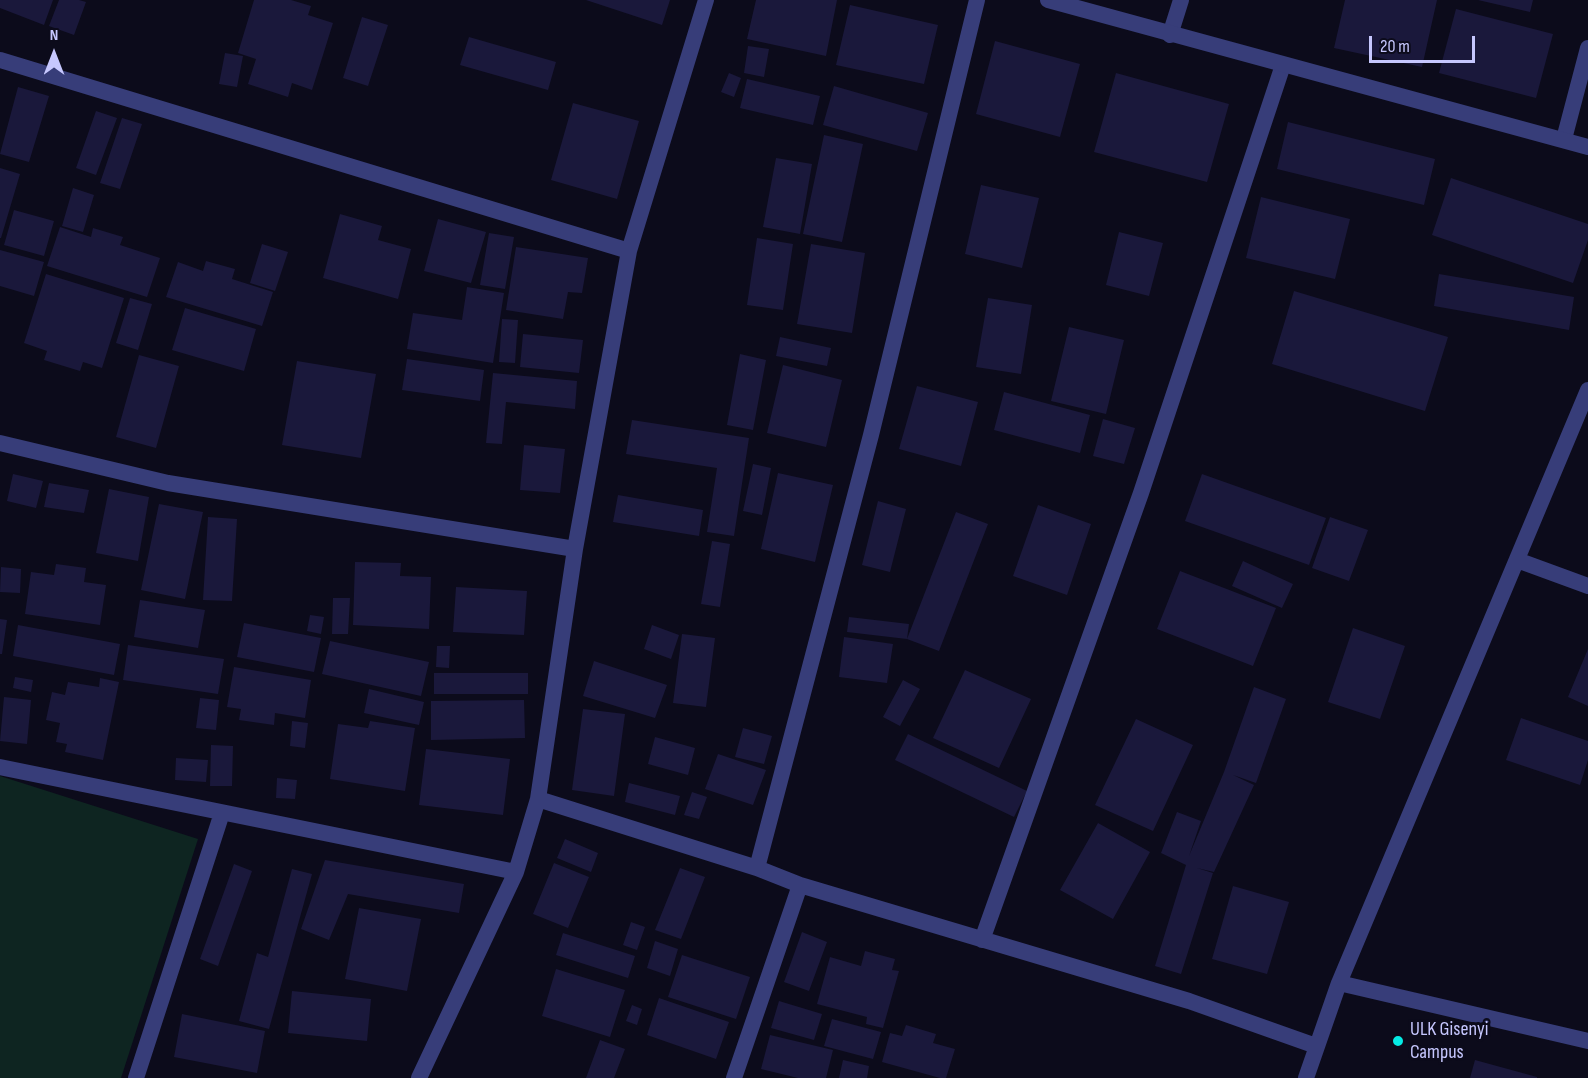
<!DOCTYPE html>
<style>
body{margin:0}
#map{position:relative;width:1588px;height:1078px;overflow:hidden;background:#0c0b1b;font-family:"Sofia Sans Condensed",sans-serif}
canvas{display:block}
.north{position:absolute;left:24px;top:24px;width:60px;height:60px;-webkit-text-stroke:4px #0c0b1b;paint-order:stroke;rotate:0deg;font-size:16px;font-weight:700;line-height:24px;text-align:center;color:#c6c7fe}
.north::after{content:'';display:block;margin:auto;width:21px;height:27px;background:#c6c7fe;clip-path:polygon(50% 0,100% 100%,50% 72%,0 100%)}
.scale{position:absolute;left:1369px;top:36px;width:106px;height:27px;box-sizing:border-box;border:3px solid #c6c7fe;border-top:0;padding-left:8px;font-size:18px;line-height:21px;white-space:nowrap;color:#c6c7fe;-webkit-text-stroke:4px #0c0b1b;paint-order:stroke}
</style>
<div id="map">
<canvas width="1588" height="1078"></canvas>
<div class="north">N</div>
<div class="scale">20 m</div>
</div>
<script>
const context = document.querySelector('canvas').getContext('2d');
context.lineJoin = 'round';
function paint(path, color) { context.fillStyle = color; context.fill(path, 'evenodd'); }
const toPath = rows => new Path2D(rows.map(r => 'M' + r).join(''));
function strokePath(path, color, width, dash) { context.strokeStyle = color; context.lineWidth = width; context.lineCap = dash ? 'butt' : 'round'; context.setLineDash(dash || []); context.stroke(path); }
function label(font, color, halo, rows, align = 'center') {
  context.font = font + ' "Sofia Sans Condensed",sans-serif'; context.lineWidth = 6; context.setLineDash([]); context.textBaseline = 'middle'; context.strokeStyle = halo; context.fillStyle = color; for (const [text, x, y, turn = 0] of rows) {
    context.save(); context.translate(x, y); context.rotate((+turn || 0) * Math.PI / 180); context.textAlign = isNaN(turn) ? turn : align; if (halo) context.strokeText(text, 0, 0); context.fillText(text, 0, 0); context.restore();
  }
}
paint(toPath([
 [0,776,198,839,121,1078,0,1078]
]), '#0e2521');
paint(toPath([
 [0,0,53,0,44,25,0,8],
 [59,0,79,0,86,2,74,35,49,26],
 [254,0,291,0,311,6,308,15,333,23,312,90,292,83,288,97,248,84,256,59,238,53],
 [586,0,670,0,662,25],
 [756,0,837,0,826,56,747,39],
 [1345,0,1437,0,1422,67,1334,48],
 [1478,0,1533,0,1530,12],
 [850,5,938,25,924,84,836,65],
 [1456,9,1553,34,1536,98,1439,73],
 [362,17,388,25,368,86,343,78],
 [469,37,556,62,548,90,460,65],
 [995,41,1080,64,1060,137,976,114],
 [748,46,769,49,764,77,744,73],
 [225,53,243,56,237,87,219,84],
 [729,73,741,78,734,97,721,92],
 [1116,73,1229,104,1207,182,1094,152],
 [747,79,820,96,813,125,740,108],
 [834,86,928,113,917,151,823,125],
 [18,87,49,96,29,162,0,154],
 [573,103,639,121,617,199,551,180],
 [96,111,117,118,96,175,76,168],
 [122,118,142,124,120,189,100,183],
 [1288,122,1435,159,1424,205,1277,169],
 [824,135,863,144,842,242,803,234],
 [776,158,812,164,800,234,763,227],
 [0,168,20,174,1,238,0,238],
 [1451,178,1588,224,1588,240,1573,283,1432,235],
 [981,185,1039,198,1022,268,965,254],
 [73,188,94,195,83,232,62,226],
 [1261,197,1350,219,1335,279,1246,258],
 [14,210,54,221,44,256,4,245],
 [340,214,382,226,378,240,411,249,398,299,323,278],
 [438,219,486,232,471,283,424,271],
 [60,227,91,237,93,228,123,237,120,245,160,258,147,297,47,266],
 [1119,232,1163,243,1149,296,1106,285],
 [489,233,514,237,505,289,480,285],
 [757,238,793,244,783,310,747,305],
 [262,244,288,252,275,291,250,283],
 [811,244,865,253,852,333,797,324],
 [516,247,588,258,582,293,568,292,563,319,506,310],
 [0,250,44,262,34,296,0,286],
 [206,261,235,269,232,279,273,292,262,326,166,297,178,262,203,271],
 [46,274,124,298,102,368,83,362,80,371,44,360,47,351,24,343],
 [1439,274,1574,297,1569,330,1434,306],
 [467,287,504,293,493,363,407,349,413,313,462,320],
 [1294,291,1448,337,1425,411,1272,364],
 [130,298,152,304,138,350,116,343],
 [988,298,1032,305,1021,374,976,367],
 [185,308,256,329,244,371,172,350],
 [502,319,518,320,515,363,499,362],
 [1069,327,1124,340,1106,414,1051,401],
 [523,334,583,340,579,373,520,367],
 [780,337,831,348,827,366,776,356],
 [740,354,766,360,753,430,727,425],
 [139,355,179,366,156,448,116,437],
 [407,359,484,370,480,401,402,390],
 [297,361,376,374,361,458,282,445],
 [783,365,842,380,826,447,767,433],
 [493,373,577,381,575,409,506,402,502,444,486,443],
 [917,386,978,402,961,466,899,449],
 [1004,392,1090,415,1080,453,994,430],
 [1103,419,1135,428,1124,464,1093,456],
 [632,420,749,438,734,536,707,532,717,468,626,454],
 [524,445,565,449,560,493,520,490],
 [753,464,771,468,762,515,743,511],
 [778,473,833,485,815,562,761,549],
 [13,474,43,481,36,508,7,501],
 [1202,474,1326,518,1309,565,1185,521],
 [49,483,89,490,84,513,44,507],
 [109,489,149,497,138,561,96,553],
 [618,495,703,510,699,536,613,522],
 [878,501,906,509,890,572,862,565],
 [159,504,203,512,185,599,141,590],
 [1038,505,1091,524,1067,595,1013,576],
 [956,512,988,524,939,651,907,639],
 [208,517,237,519,232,601,203,600],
 [1330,517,1368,530,1349,581,1312,568],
 [712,541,730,544,720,607,701,604],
 [1243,561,1293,584,1282,608,1232,586],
 [355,562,401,563,400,576,431,577,429,629,353,625],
 [56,564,86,568,84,582,106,585,100,625,25,614,31,572,54,575],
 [1,567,21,569,20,593,0,592],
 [1180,571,1276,608,1253,666,1157,629],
 [456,587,527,591,524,635,453,632],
 [333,598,350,598,348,634,332,634],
 [140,600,205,610,198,648,134,637],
 [310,615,324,617,321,634,307,631],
 [849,617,909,624,907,639,847,632],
 [0,619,7,620,2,654,0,654],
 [244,623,321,638,314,672,237,657],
 [18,625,120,644,114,675,13,656],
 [652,625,679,635,671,659,644,649],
 [1353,628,1405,646,1380,719,1328,702],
 [682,634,715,638,706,707,673,703],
 [844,637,893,644,887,683,839,677],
 [330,641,429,662,421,696,322,674],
 [128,645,224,659,218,694,123,680],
 [437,646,450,646,449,668,436,667],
 [1588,649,1588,706,1568,697],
 [594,661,667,685,655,718,583,696],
 [234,667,311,680,305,718,275,713,274,725,239,720,241,709,227,707],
 [965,670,1031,699,999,768,933,738],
 [434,673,528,673,528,694,434,694],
 [15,677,33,680,31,692,13,688],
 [100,678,119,682,103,760,65,752,67,744,56,742,60,723,46,720,52,692,65,695,68,682,99,687],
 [903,680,920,689,900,726,883,717],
 [1254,687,1286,699,1256,783,1233,775,1254,785,1214,872,1197,868,1213,873,1181,974,1155,966,1186,865,1161,853,1177,812,1201,821,1189,856,1224,772],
 [369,689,424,702,419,725,364,713],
 [4,697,31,700,27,744,0,741],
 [200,698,219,700,216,730,196,728],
 [524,700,525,738,431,740,431,701],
 [583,709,625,714,614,796,572,790],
 [1521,718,1588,741,1588,760,1580,785,1506,760],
 [1136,719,1193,745,1153,831,1095,805],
 [292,721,308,723,305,748,290,746],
 [370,721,415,728,405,791,330,779,338,724,368,728],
 [743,728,772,736,764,764,735,757],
 [908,734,1027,791,1014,817,895,760],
 [655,737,695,748,688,775,648,764],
 [211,745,233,746,232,786,210,786],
 [426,749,510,759,503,815,419,805],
 [718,754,766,770,753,805,705,789],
 [176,758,208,760,206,782,175,780],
 [277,778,297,780,295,799,276,798],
 [629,783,680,796,675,815,625,802],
 [692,792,707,797,699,819,684,815],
 [1098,823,1150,852,1113,919,1060,890],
 [565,839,598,853,591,872,557,858],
 [325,860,464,884,459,913,348,894,329,940,301,929],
 [554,863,589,877,568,928,533,914],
 [234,864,252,871,218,966,200,959],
 [680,868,705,877,681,939,655,930],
 [292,869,312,874,269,1029,239,1021,257,953,268,957],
 [1233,886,1289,902,1267,974,1212,959],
 [359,908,421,919,407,991,345,979],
 [631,922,645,927,637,950,623,945],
 [802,932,827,942,809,991,784,982],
 [563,933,635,956,628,978,556,955],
 [655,941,678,949,670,976,647,968],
 [865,951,895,959,892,970,899,971,883,1028,866,1024,867,1017,817,1004,830,957,861,966],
 [682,955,750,977,736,1019,668,997],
 [556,969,625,990,610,1037,542,1016],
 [292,991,371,999,367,1041,288,1033],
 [659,998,729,1022,716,1059,647,1035],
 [779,1001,822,1014,814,1040,771,1028],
 [632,1005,642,1009,637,1025,626,1021],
 [182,1014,265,1031,257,1073,174,1057],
 [832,1019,881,1032,873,1059,824,1046],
 [906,1025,936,1034,933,1043,955,1049,946,1078,940,1078,882,1062,890,1033,902,1036],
 [770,1035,833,1050,826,1078,798,1078,761,1069],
 [600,1040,625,1049,614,1078,586,1078],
 [843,1060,869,1066,867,1078,839,1078],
 [1475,1060,1537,1077,1537,1078,1470,1078]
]), '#1a183b');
strokePath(toPath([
 [1170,35,1181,0],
 [0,60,629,251],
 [1564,139,1588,48],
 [0,443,168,483,575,549],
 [1517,560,1588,586],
 [0,767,516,872],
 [538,799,757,868,800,885,1189,1001,1316,1046],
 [757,868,871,435,977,0],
 [982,940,1141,493,1283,65],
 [1339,983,1588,1041],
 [136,1078,222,813],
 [419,1078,516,872,538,799,575,549,629,251,706,0],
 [734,1078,800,885],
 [1306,1078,1339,983,1588,390]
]), '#373d79', 16);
strokePath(toPath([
 [1048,0,1588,147]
]), '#373d79', 16);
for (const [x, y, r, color] of [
 [1398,1041,6,"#05ebe5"]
]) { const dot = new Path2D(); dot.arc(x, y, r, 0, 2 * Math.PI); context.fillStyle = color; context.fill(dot); strokePath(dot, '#0c0b1b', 2); }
label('20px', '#c6c7fe', '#0c0b1b', [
 ["ULK Gisenyi",1410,1030],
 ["Campus",1410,1053]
], 'left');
</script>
